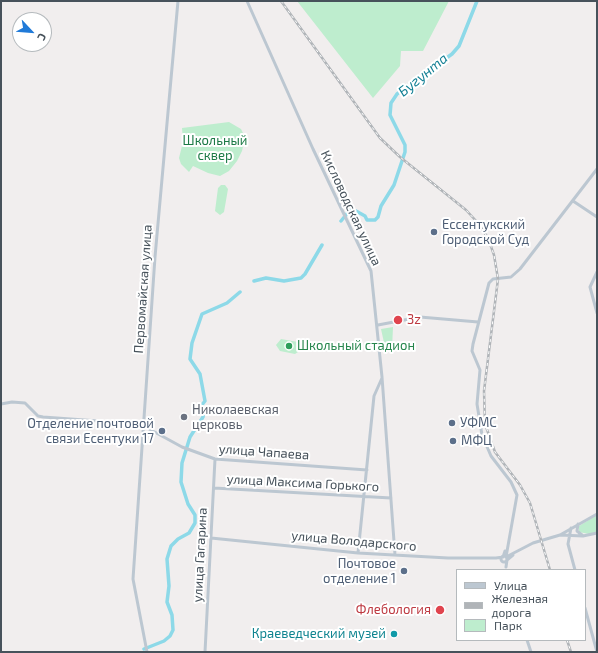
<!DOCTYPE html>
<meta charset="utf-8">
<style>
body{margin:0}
#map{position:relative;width:598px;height:653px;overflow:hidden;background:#f1eeee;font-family:"Exo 2",sans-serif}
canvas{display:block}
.frame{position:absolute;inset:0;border:2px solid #47525b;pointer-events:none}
.legend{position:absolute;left:456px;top:569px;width:130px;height:72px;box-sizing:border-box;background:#fff;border:1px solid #b5babd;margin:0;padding:5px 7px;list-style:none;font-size:12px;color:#47525b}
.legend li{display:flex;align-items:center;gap:8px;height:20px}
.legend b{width:20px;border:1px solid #b5babd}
.north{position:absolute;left:12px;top:12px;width:40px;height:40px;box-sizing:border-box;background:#fff;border:1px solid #b5babd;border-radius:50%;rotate:116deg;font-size:11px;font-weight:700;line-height:16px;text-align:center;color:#47525b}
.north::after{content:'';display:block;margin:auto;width:14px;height:18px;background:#207ad8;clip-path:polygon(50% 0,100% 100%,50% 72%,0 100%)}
</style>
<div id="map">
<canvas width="598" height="653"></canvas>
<div class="frame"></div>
<ul class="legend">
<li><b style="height:5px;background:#bcc7d1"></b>Улица</li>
<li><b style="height:5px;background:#b0b4b8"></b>Железная дорога</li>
<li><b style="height:11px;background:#beedce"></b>Парк</li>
</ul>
<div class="north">С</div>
</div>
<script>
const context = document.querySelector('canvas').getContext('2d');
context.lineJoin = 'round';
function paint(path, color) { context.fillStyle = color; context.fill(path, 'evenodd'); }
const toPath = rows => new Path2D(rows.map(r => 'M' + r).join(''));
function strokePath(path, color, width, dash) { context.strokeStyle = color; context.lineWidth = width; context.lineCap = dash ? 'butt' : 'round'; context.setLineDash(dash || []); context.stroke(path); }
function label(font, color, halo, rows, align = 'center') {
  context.font = font + ' "Exo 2",sans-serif'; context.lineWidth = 4; context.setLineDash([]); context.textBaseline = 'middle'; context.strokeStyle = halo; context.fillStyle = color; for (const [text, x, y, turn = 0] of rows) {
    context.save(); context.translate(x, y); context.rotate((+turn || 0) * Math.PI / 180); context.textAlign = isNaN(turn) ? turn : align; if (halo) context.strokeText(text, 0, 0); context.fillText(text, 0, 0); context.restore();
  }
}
paint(toPath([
 [297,1,449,1,423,51,401,51,400,66,373,98],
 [229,122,241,129,245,137,242,151,237,161,229,171,220,176,208,173,193,166,189,172,181,164,179,158,183,142,182,128],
 [221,185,225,185,228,189,224,212,220,215,215,211,218,188],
 [393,327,392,349,391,350,385,347,381,329],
 [281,339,298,342,301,346,301,350,295,354,280,351,276,345],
 [597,515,597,532,589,534,579,532,579,526]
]), '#beedce');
strokePath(toPath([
 [341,221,350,210,356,211,365,216,367,220,375,220,378,217,381,206,394,185,405,152,405,145,390,115,391,103,397,94,452,54,459,46,477,1],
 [254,281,266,278,284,281,301,278,305,274,322,245],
 [144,649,164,641,170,636,173,630,172,615,167,602,169,586,167,559,171,546,178,539,189,533,195,523,195,515,188,504,181,482,182,463,190,437,203,417,204,409,201,406,205,401,200,374,190,359,192,343,202,314,227,303,240,292]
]), '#8dd9e8', 3.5);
strokePath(toPath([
 [247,1,313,149,371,271,382,377,395,555],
 [573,201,597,217],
 [597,272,590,287,597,313],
 [378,325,420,317,478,322],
 [1,404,12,402,25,403,38,416,43,417,140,424,182,447,215,459,367,470],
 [214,488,391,498],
 [578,524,577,531,582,535],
 [571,528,568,544,575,570],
 [560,535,583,536,597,533],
 [211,538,358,553,448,558,496,558,503,557,505,551],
 [358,553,374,396,382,378],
 '501 559a3 3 0 1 1 6 0a3 3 0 1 1-6 0Z',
 [506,557,517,495,511,482,491,456,482,435,477,404,480,370,472,351,473,344,489,283,493,279,511,277,520,269,597,169],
 [506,557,533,543,560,535,597,514],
 [506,567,507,560,513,555],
 [585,608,597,652],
 [527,640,531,652],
 [147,652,133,579,155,257,178,1],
 [205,652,215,459]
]), '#bcc7d1', 3);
const rail = toPath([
 [281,1,380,138,400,157,466,210,478,223,488,238,494,255,498,279,484,391,485,424,495,452,520,485,530,503,550,570],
 [567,640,571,652]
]);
strokePath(rail, '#b0b4b8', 2.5);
strokePath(rail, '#fff', 1, [3]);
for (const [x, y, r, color] of [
 [434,232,4,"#5c6f8a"],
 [398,320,5,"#e0444e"],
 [289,346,4,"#2e9e5b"],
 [184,417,4,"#6b7280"],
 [452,423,4,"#5c6f8a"],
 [162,431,4,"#5c6f8a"],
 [453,441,4,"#5c6f8a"],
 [404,571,4,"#5c6f8a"],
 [440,610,5,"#e0444e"],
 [394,634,4,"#0f9aa8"]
]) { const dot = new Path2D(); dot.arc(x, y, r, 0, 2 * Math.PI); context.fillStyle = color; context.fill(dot); strokePath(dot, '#fff', 1.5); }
label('13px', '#1b7945', '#fff', [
 ["Школьный",215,141],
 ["сквер",215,156]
]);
label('13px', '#47525b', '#fff', [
 ["Кисловодская улица",351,208,65],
 ["Первомайская улица",143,289,-86],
 ["улица Чапаева",264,452,4],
 ["улица Максима Горького",303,483,3],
 ["улица Володарского",354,541,5],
 ["улица Гагарина",200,555,-87]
]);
label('13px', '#4e5e75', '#fff', [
 ["Ессентукский",442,225],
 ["Городской Суд",442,240],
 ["УФМС",460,423],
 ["Отделение почтовой",154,424,"right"],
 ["связи Есентуки 17",154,439,"right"],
 ["МФЦ",461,441],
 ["Почтовое",396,564,"right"],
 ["отделение 1",396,579,"right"]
], 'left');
label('13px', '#be3a42', '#fff', [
 ["3z",407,320],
 ["Флебология",431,610,"right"]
], 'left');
label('13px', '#27864d', '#fff', [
 ["Школьный стадион",297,346]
], 'left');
label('13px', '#5b616d', '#fff', [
 ["Николаевская",192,410],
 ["церковь",192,425]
], 'left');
label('13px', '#0d838f', '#fff', [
 ["Краеведческий музей",386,634]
], 'right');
label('italic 14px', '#127f94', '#fff', [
 ["Бугунта",423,75,-39]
]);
</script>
